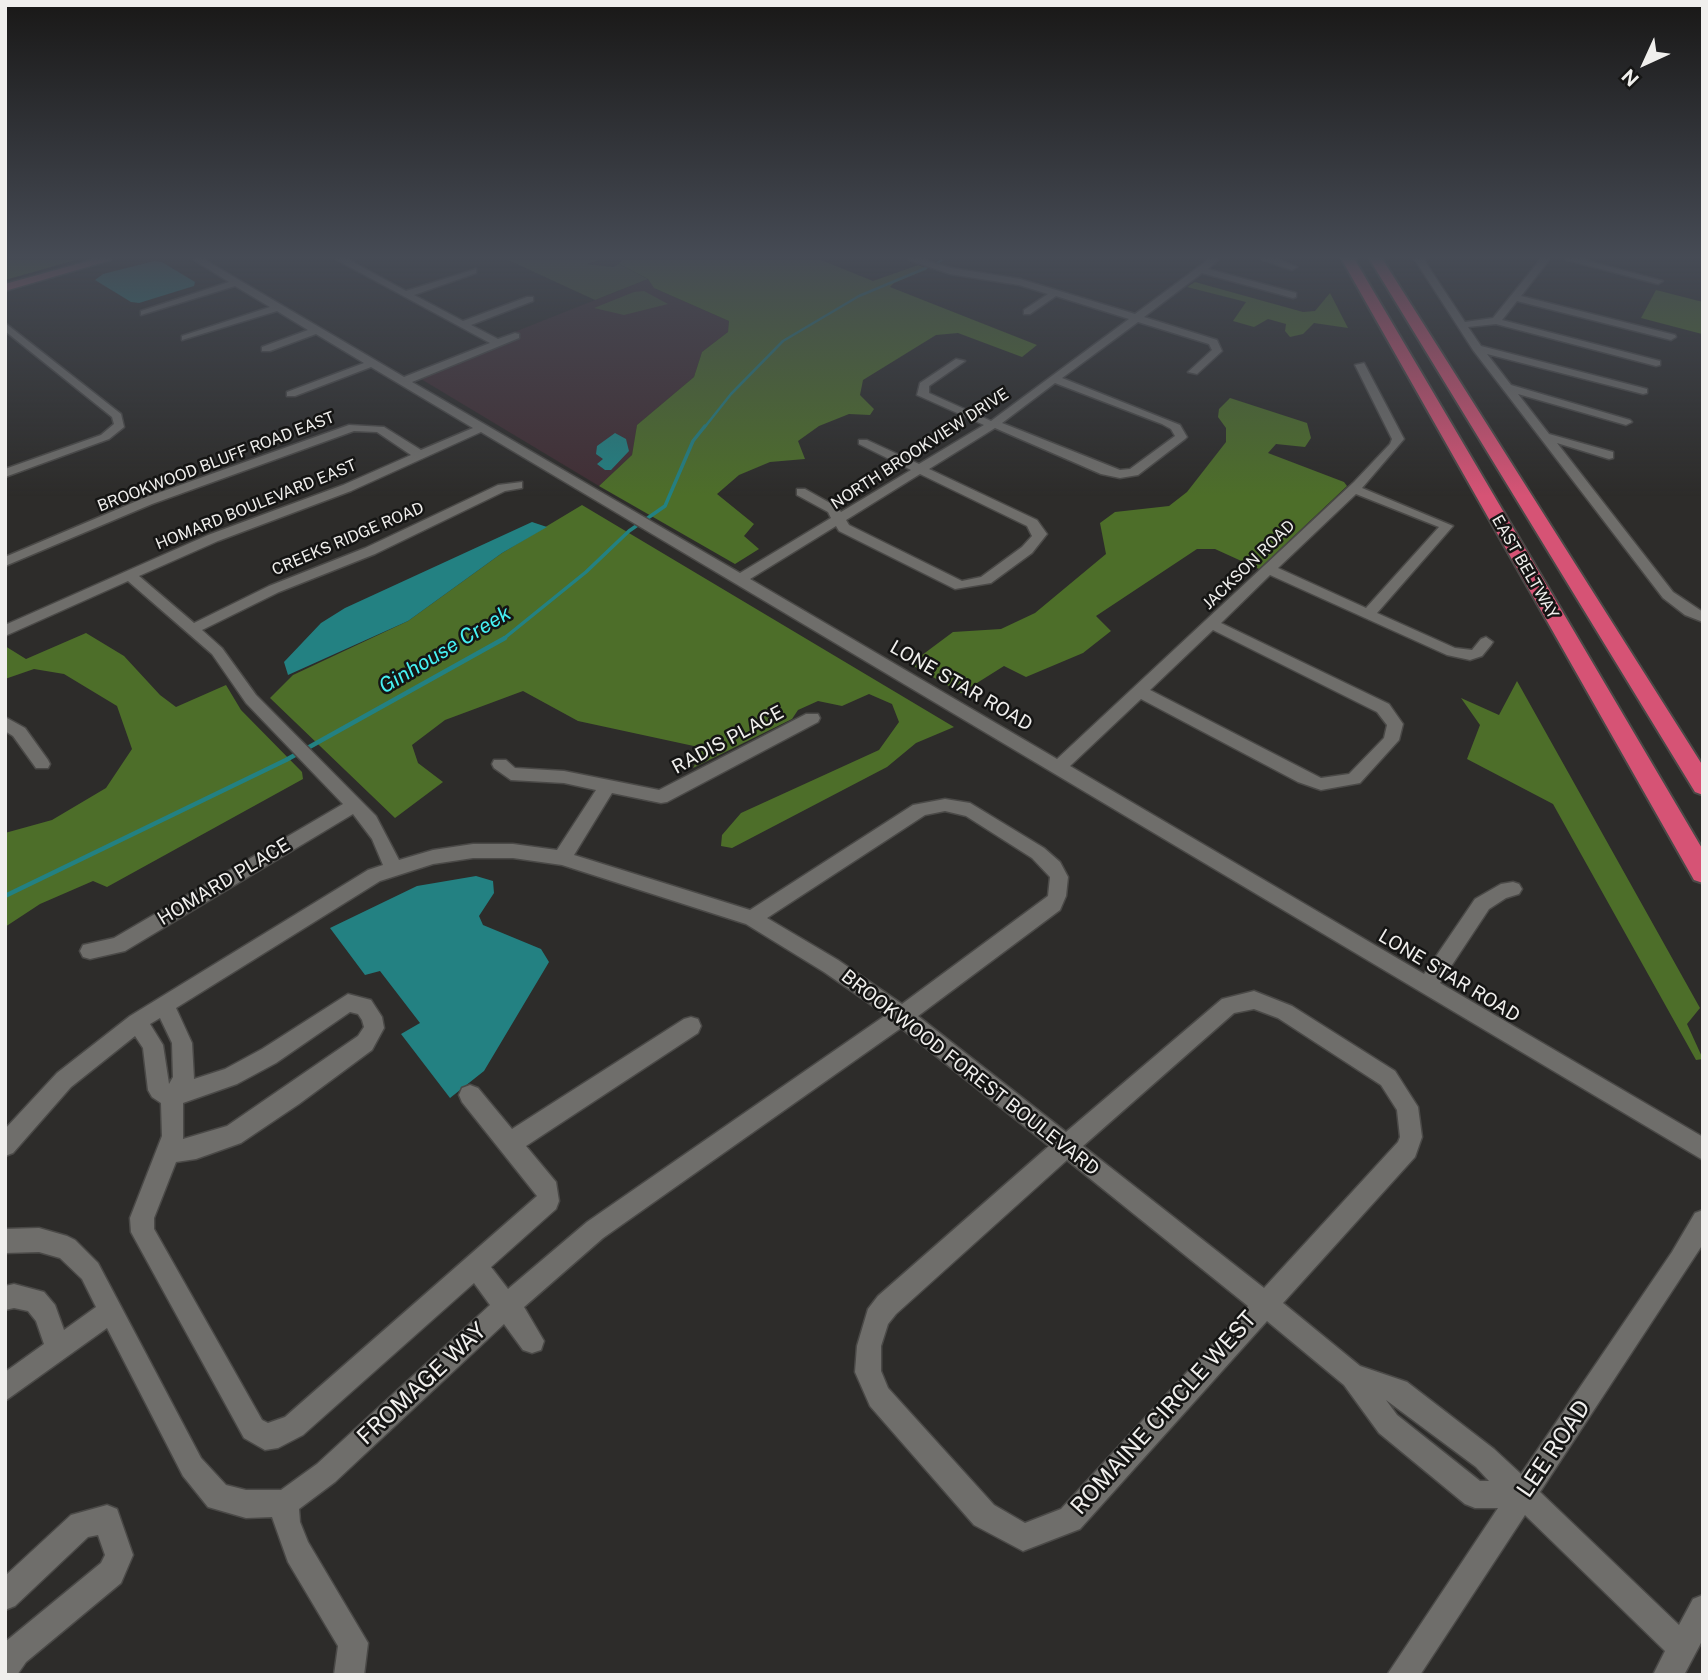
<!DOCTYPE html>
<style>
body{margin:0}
#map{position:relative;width:1708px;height:1680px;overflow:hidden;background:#2d2c2a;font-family:"Public Sans",sans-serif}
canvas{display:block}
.frame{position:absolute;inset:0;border:7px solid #f0efed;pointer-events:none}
.north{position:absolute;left:1610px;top:28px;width:70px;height:70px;-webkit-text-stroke:5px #151514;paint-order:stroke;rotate:225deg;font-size:19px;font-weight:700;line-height:28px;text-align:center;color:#f0efed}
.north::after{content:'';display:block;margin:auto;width:24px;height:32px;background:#f0efed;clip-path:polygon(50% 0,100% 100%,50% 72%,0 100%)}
</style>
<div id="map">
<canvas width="1708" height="1680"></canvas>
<div class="frame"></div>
<div class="north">N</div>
</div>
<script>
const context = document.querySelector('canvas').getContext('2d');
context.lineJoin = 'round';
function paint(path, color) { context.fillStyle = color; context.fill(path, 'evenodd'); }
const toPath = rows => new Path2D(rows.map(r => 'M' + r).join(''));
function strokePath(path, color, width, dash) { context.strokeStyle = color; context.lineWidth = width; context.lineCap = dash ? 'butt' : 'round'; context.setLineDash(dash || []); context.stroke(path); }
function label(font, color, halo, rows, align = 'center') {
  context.font = font + ' "Public Sans",sans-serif'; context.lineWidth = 5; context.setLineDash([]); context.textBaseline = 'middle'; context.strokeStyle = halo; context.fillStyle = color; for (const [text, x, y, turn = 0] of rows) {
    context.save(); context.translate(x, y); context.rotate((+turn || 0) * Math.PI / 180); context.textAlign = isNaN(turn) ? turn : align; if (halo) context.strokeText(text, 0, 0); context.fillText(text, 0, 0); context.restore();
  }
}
paint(toPath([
 [648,279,654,288,729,321,728,332,702,352,694,377,637,425,632,455,599,486,411,373]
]), '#412e34');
paint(toPath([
 [508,260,599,260,587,264,613,267,619,264,648,279,595,300],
 [644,291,668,304,624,315,594,308,634,292]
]), '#485c34');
paint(toPath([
 [5,260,76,260,5,280],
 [622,260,821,260,873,281,918,265,928,269,894,283,890,287,1037,345,1022,357,958,333,936,335,863,380,860,395,874,409,870,415,849,414,819,426,798,441,805,459,770,462,739,475,717,494,754,524,744,536,759,549,735,564,599,486,632,455,637,425,694,377,702,352,728,332,729,321,654,288,648,279,619,264],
 [1195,282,1303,312,1315,311,1330,293,1348,328,1314,323,1303,334,1290,337,1285,331,1286,324,1268,319,1254,327,1233,321,1246,302,1187,287],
 [1656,290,1703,302,1702,334,1641,318],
 [1230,398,1307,423,1311,438,1305,447,1276,444,1268,453,1344,482,1347,486,1259,569,1215,549,1197,549,1096,616,1111,631,1083,653,1026,677,1004,666,961,693,910,664,953,632,1001,629,1035,613,1106,554,1100,523,1115,512,1169,506,1187,492,1226,442,1226,428,1218,417,1219,409],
 [582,505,954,727,916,743,887,767,732,848,721,846,722,835,741,813,879,750,899,722,892,704,869,694,842,706,818,701,798,710,792,719,693,768,703,748,578,721,523,691,445,720,412,745,418,763,443,782,395,818,270,698,293,675,408,621,502,553],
 [86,633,124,656,160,695,176,707,226,685,241,710,302,772,303,779,107,887,93,881,40,904,5,927,5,833,52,820,106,788,132,749,117,706,64,674,34,669,5,679,5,646,26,659],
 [1517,681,1700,1008,1687,1024,1703,1059,1696,1060,1553,804,1467,759,1480,725,1461,698,1499,715]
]), '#4d6e29');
paint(toPath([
 [154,261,162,262,195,282,194,286,139,303,131,302,95,280,103,274],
 [615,433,626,439,629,451,611,470,605,470,597,464,603,459,596,454,597,446],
 [532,522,547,527,502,553,408,621,288,675,284,662,321,623,345,608],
 [476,876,493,881,494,893,479,916,483,925,541,949,549,962,484,1071,450,1098,401,1034,420,1023,380,971,365,975,330,928,417,886]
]), '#238182');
strokePath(toPath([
 [935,264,942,260],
 [704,428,731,394,783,341,859,296,926,268]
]), '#238182', 2.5);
strokePath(toPath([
 [502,640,586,572,629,531,665,506,693,441,705,426]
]), '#238182', 3.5);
strokePath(toPath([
 [5,896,286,760,505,638]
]), '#238182', 4.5);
const minor = toPath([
 [194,260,205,260,404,377,490,343,337,260,349,260,406,291,476,269,476,273,414,295,463,321,527,297,533,297,533,301,471,325,498,339,515,333,519,334,519,338,412,382,740,573,831,518,828,512,797,495,797,489,805,489,837,507,841,512,911,470,859,444,859,440,867,440,919,464,984,425,917,395,920,383,956,359,965,361,929,386,929,393,991,421,1129,319,1056,296,1030,314,1024,314,1024,310,1048,294,1019,285,950,274,909,260,924,260,951,268,1020,279,1135,314,1208,260,1218,260,1208,269,1296,293,1296,297,1293,298,1202,273,1144,317,1217,340,1222,351,1197,374,1188,372,1212,350,1209,344,1138,322,1062,378,1180,425,1187,437,1185,439,1138,475,1120,478,1101,474,995,428,929,469,1037,520,1047,534,1032,553,991,583,955,589,839,531,836,526,750,579,1057,759,1354,482,1390,444,1392,439,1355,365,1364,363,1404,439,1362,488,1453,526,1377,613,1455,648,1472,650,1481,639,1486,637,1493,642,1491,645,1482,656,1470,660,1447,655,1270,575,1221,623,1389,704,1403,724,1399,740,1360,783,1321,790,1298,782,1141,699,1070,766,1424,974,1475,899,1501,884,1513,882,1519,884,1522,889,1519,894,1506,898,1489,909,1440,983,1703,1137,1703,1160,481,432,351,491,218,541,139,576,194,623,269,586,365,548,498,485,522,482,522,488,505,491,375,554,279,592,202,630,222,648,256,695,376,816,399,860,433,850,473,844,513,844,557,850,596,790,564,783,511,780,494,768,492,764,494,760,506,760,515,768,564,771,659,790,806,714,818,714,820,718,818,722,667,802,661,803,612,793,574,855,750,910,913,805,945,799,970,803,1044,848,1060,862,1068,877,1066,896,1060,910,918,1016,1066,1132,1222,999,1254,991,1292,1006,1395,1071,1418,1107,1422,1137,1415,1157,1283,1303,1360,1366,1407,1382,1494,1449,1521,1474,1672,1252,1695,1213,1703,1210,1703,1244,1540,1492,1679,1625,1693,1599,1703,1595,1703,1639,1684,1675,1653,1675,1665,1651,1525,1515,1420,1675,1387,1675,1498,1508,1475,1508,1465,1504,1379,1433,1344,1385,1267,1321,1080,1529,1023,1551,974,1525,870,1406,855,1372,857,1346,868,1309,878,1296,1049,1146,901,1028,603,1238,524,1307,544,1341,541,1350,532,1353,523,1350,504,1324,335,1482,299,1509,300,1522,308,1542,368,1643,364,1675,334,1675,338,1646,288,1562,272,1517,246,1518,208,1507,183,1476,107,1328,5,1401,5,1372,44,1344,36,1321,28,1311,14,1308,5,1310,5,1286,14,1284,44,1292,55,1305,64,1330,96,1307,82,1279,60,1258,39,1252,5,1253,5,1229,39,1228,67,1236,75,1240,98,1263,201,1458,226,1485,246,1490,281,1490,317,1464,490,1305,474,1283,303,1435,278,1448,265,1450,244,1438,131,1232,130,1218,162,1136,161,1103,152,1097,148,1090,143,1048,135,1036,71,1087,13,1153,5,1156,5,1129,57,1073,130,1016,368,870,383,865,372,839,353,814,125,951,90,959,83,957,80,951,83,945,114,938,343,804,246,703,212,654,128,581,5,636,5,625,208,535,343,485,411,455,377,432,354,431,152,504,5,566,5,557,144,498,349,425,384,427,421,450,473,428,371,367,295,396,287,396,287,392,364,363,316,334,270,351,262,351,262,347,308,330,277,311,182,340,182,336,270,307,235,286,141,315,141,311,229,282,194,260],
 [1055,383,1162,424,1171,429,1175,436,1130,469,1120,470,1002,423,1055,383],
 [920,474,1027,526,1032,536,1022,547,981,577,962,581,849,525,846,520,920,474],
 [1356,494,1439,527,1366,608,1278,568,1356,494],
 [1213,630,1377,712,1387,725,1384,738,1349,774,1321,778,1150,690,1213,630],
 [945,811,966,816,1032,858,1050,877,1048,896,902,1004,838,960,767,918,925,815,945,811],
 [473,858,513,858,562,865,746,924,824,972,886,1015,587,1222,508,1289,491,1267,556,1209,559,1201,556,1182,526,1146,698,1033,701,1026,698,1019,691,1017,684,1019,512,1129,478,1088,470,1085,462,1088,459,1095,462,1102,537,1196,285,1417,268,1423,262,1420,154,1229,154,1218,176,1162,196,1159,241,1143,299,1104,372,1050,384,1028,382,1017,371,1000,348,994,262,1049,225,1069,194,1079,192,1043,176,1008,380,881,433,864,473,858],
 [1254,1009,1278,1018,1381,1085,1397,1110,1400,1137,1398,1142,1264,1288,1083,1146,1234,1013,1254,1009],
 [350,1012,358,1014,362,1020,364,1027,358,1036,227,1126,183,1139,183,1103,237,1084,276,1063,350,1012],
 [160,1018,172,1043,173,1077,169,1084,163,1045,150,1024,160,1018],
 [1067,1160,1248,1306,1061,1509,1025,1523,994,1505,888,1388,881,1371,881,1346,888,1324,896,1314,1067,1160],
 [1386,1400,1476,1467,1489,1481,1480,1481,1397,1415,1386,1400],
 [1263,260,1279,260,1297,267,1292,270,1263,260],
 [1415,260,1424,260,1465,322,1493,318,1540,260,1549,260,1521,296,1675,335,1676,337,1671,340,1517,301,1502,320,1660,361,1660,365,1656,366,1496,324,1468,327,1481,346,1647,389,1647,393,1643,394,1487,354,1511,385,1630,420,1632,422,1626,425,1518,394,1549,434,1613,452,1613,458,1609,459,1557,443,1673,592,1703,612,1703,622,1685,615,1663,598,1473,350,1415,260],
 [1567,260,1584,260,1663,281,1658,284,1567,260],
 [5,323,121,414,124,427,109,439,5,477,5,469,101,435,114,424,112,417,5,331,5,323],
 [5,717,25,728,48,760,50,764,48,768,36,768,13,736,5,731,5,717],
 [107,1505,117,1509,133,1555,121,1583,26,1662,17,1675,5,1675,5,1642,101,1563,105,1555,98,1535,88,1537,15,1606,5,1610,5,1576,71,1515,107,1505]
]);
const major = toPath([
 [92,260,111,260,5,291,5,284,92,260]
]);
const highway = toPath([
 [1342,260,1355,260,1703,850,1703,883,1694,880,1342,260],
 [1370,260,1383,260,1703,766,1703,795,1695,792,1370,260]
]);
strokePath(minor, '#4a4947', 3);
strokePath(major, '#4a4947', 3);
strokePath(highway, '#4a4947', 4);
paint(minor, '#6f6e6b');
paint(major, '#ad5e71');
paint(highway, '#d65375');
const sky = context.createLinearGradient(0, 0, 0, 496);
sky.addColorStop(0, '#191817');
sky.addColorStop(0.52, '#464b55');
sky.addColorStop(1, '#464b5500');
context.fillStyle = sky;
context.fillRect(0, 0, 1708, 496);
label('16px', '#f0efed', '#151514', [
 ["NORTH BROOKVIEW DRIVE",920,449,-33],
 ["BROOKWOOD BLUFF ROAD EAST",216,462,-21],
 ["HOMARD BOULEVARD EAST",256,505,-22],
 ["CREEKS RIDGE ROAD",348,539,-23],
 ["JACKSON ROAD",1249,565,-44],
 ["EAST BELTWAY",1525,567,60]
]);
label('19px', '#f0efed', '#151514', [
 ["LONE STAR ROAD",961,686,30],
 ["RADIS PLACE",728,740,-28],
 ["HOMARD PLACE",224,882,-31],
 ["LONE STAR ROAD",1449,976,31],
 ["BROOKWOOD FOREST BOULEVARD",970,1073,38]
]);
label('italic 21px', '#46f1f3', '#151514', [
 ["Ginhouse Creek",445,650,-31]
]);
label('23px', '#f0efed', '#151514', [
 ["FROMAGE WAY",422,1384,-43],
 ["ROMAINE CIRCLE WEST",1164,1413,-48],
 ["LEE ROAD",1554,1449,-56]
]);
</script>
